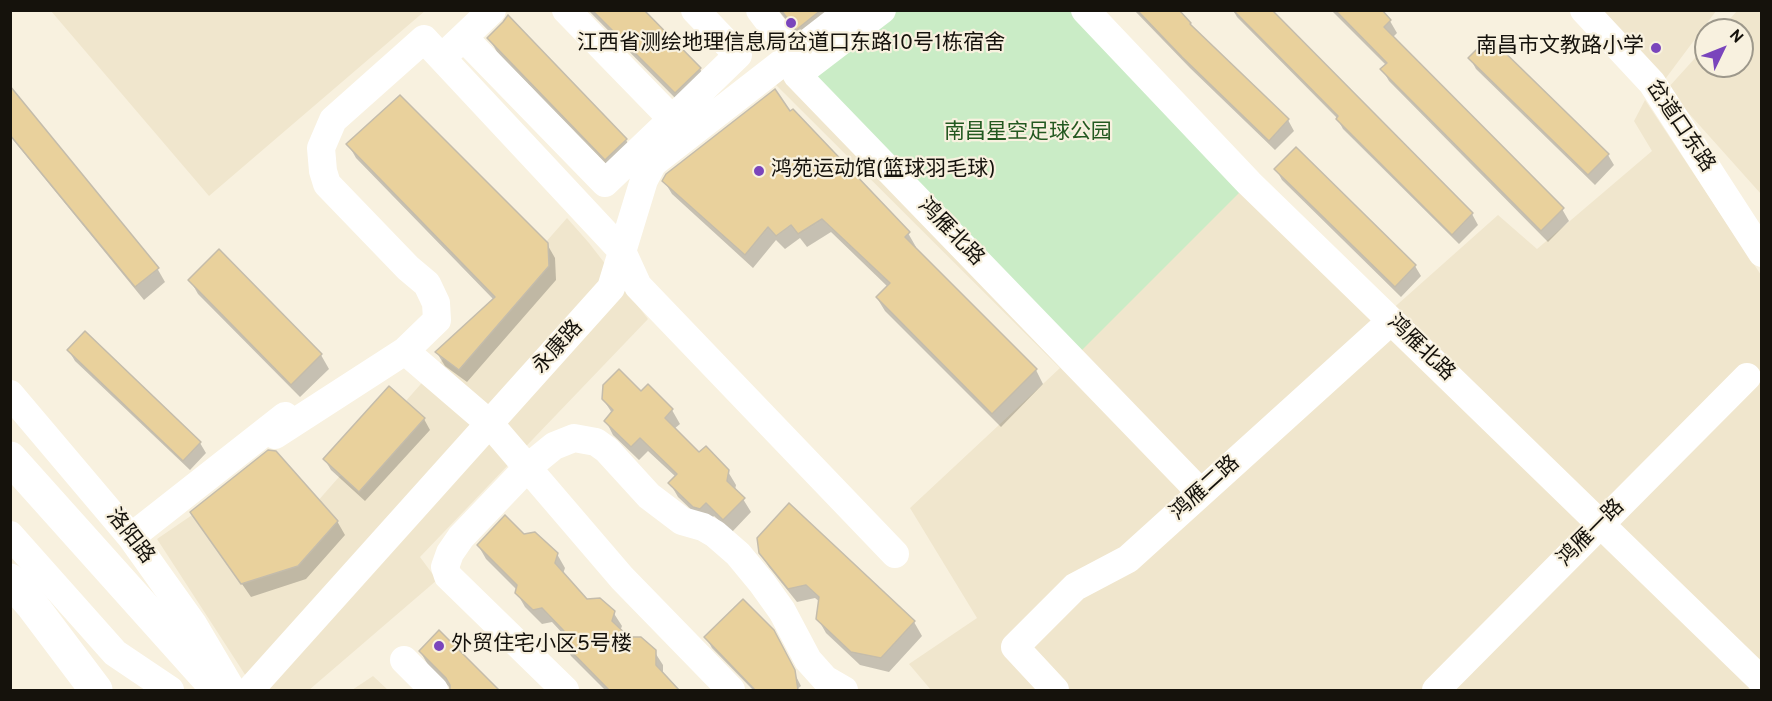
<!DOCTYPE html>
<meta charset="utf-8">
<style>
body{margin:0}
#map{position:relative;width:1772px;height:701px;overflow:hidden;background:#f8f1df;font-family:Overpass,sans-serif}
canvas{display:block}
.frame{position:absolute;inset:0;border:12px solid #15120c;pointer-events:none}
.north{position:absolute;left:1694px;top:18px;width:60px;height:60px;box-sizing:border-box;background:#f8f1df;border:2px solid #9d988b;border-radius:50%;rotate:47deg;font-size:16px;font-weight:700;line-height:24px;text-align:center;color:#15120c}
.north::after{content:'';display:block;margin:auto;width:21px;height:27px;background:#7a45bc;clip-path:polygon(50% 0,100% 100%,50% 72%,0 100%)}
</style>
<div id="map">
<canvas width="1772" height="701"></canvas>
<div class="frame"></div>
<div class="north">N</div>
</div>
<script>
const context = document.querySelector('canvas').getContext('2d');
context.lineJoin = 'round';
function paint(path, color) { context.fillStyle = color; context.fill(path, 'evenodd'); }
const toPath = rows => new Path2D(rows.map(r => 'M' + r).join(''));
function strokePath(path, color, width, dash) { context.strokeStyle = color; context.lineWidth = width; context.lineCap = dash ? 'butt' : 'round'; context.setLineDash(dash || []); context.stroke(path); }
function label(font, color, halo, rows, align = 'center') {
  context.font = font + ' Overpass,"Noto Sans SC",sans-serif'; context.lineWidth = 4.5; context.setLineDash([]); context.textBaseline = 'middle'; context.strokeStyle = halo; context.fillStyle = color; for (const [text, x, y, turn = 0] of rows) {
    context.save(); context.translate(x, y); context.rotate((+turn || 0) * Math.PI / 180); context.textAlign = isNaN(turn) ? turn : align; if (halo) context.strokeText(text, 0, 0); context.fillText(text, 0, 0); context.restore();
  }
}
paint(toPath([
 [426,10,209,196,51,11,51,10],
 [869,11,1104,11,1389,312,1498,215,1537,249,1652,151,1634,121,1645,100,1761,275,1761,676,1747,690,931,690,909,664,977,618,910,508,1060,368,775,84],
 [1590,11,1716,11,1660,86],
 [1737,11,1761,11,1761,194,1667,89,1706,46,1706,66,1742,66,1742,30,1720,30],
 [567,218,589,243,648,319,420,557,437,580,309,690,255,690,157,539,217,498,265,561],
 [373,676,388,690,352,690]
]), '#f0e6cd');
paint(toPath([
 [897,11,1072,11,1241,191,1079,353,810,77]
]), '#caecc6');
paint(toPath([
 [588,10,642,10,700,69,708,82,683,106],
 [778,10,842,10,805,43],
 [1134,10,1177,10,1193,29,1288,120,1294,131,1275,150,1190,68],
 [1233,10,1270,10,1472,214,1478,225,1459,244,1343,129,1337,118,1237,17],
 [1331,10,1380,10,1390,21,1397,33,1392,38,1562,209,1569,221,1548,242,1389,81,1382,69,1386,65],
 [489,38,626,140,634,154,614,172,497,52],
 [1470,58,1608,155,1614,165,1595,185,1476,69],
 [10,88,157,268,165,282,144,300,10,136],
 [790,113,908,233,916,247,914,248,1036,370,1043,384,1001,427,885,311,877,298,888,287,831,232,807,247,800,238,785,249,776,240,753,268,672,194,664,181],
 [348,144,547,244,555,258,556,280,467,382,445,366,437,353,494,300,356,158],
 [1276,169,1415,266,1421,276,1401,297,1282,180],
 [219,251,321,355,329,369,300,397,198,294,190,280],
 [69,351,200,443,206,453,190,470,75,361],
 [648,386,672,410,680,424,674,429,699,454,727,470,736,485,735,490,743,499,751,512,732,532,714,516,708,522,702,520,678,497,670,483,676,477,648,451,639,460,613,435,606,421,612,413,603,399,641,393],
 [424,419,430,430,365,501,331,470,325,460],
 [789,505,914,622,922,636,889,672,860,665,826,633,818,619,820,602,815,598,797,602,769,567,760,553],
 [192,512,337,521,345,535,306,579,251,597],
 [524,536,557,554,565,568,563,574,587,601,613,612,622,626,620,631,628,639,654,651,663,665,663,675,675,690,605,690,571,656,563,642,564,635,552,622,542,624,525,607,517,593,517,590,486,559,478,545],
 [439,632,497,690,452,690,428,665,420,651],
 [706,637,779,643,801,686,796,690,753,690,712,648]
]), '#0003');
const building = toPath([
 [592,10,644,10,701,68,675,93,592,10],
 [781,10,821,10,796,30,781,10],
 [1137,10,1179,10,1191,23,1190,24,1289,119,1269,141,1182,57,1137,10],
 [1233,10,1272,10,1473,213,1452,235,1336,119,1338,116,1233,10],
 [1335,10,1382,10,1391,20,1384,27,1564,208,1541,231,1380,69,1387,63,1335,10],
 [508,15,627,139,605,160,487,38,503,22,508,15],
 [1489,37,1609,154,1588,175,1468,58,1489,37],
 [10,86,159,268,135,287,10,135,10,86],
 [775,89,790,111,793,109,910,232,905,237,1037,369,992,414,876,297,890,283,822,219,798,234,791,225,776,236,768,227,745,255,662,181,666,174,775,89],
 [400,95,548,243,549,266,459,370,435,352,495,297,346,144,400,95],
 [1296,147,1416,265,1395,287,1274,169,1296,147],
 [219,249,322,354,291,385,188,280,219,249],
 [85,331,201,442,183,461,67,350,85,331],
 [619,369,641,391,648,384,673,409,665,418,699,452,706,446,729,470,727,481,745,498,723,520,706,503,700,509,693,507,668,483,677,474,640,438,631,447,604,421,613,410,602,399,603,385,619,369],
 [389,386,425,418,359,492,323,459,389,386],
 [268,450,276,451,338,521,298,566,241,584,190,512,268,450],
 [789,503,915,621,881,658,851,652,816,619,819,597,806,585,788,589,759,553,757,538,789,503],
 [505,515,524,534,535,532,558,553,555,563,587,599,600,598,615,611,612,621,629,637,641,637,656,650,656,665,679,690,609,690,562,642,564,631,542,608,533,610,515,593,517,585,477,545,505,515],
 [743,599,774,630,795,670,798,690,755,690,704,637,743,599],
 [439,630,499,690,450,690,450,685,446,678,419,651,439,630]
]);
paint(building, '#e9d19c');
strokePath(building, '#c4bcab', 1.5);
strokePath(toPath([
 [760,10,794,55],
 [882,10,797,75,1201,493],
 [1085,10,1249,183,1762,681],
 [1584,10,1652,83,1762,253],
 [464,38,605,183,672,119,566,10],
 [450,50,492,10],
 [672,119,738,55,695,10],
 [405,351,490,424,622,578,731,690],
 [10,394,131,537,193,624,232,690],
 [275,435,405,351,437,320,436,303,427,284,408,268,327,184,323,171,321,148,333,120,424,39,622,251,638,286,895,554],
 [10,535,115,653,170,690],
 [131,537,285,416],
 [404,660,434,690],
 [250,690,611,288,644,180,653,163,850,10],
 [565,690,448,576,445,567,450,553,461,537,527,468,554,446,574,438,596,442,607,450,649,496,682,521,703,527,715,534,738,554,762,583,782,611,808,660,825,679,844,690],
 [1055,690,1015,647,1075,587,1128,559,1391,321],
 [1436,690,1747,377]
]), '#fff', 28);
strokePath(toPath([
 [10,458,218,690]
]), '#fff', 33);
strokePath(toPath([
 [10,580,32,605,96,690]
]), '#fff', 33);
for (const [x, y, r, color] of [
 [791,23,6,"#7a45bc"],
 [1656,48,6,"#7a45bc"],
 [759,171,6,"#7a45bc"],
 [439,646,6,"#7a45bc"]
]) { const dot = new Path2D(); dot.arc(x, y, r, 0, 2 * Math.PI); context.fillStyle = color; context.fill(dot); strokePath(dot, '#f8f1df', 2); }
label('21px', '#15120c', '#f8f1df', [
 ["江西省测绘地理信息局岔道口东路10号1栋宿舍",791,45,"center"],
 ["南昌市文教路小学",1644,48,"right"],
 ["鸿苑运动馆(篮球羽毛球)",771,171],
 ["外贸住宅小区5号楼",451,646]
], 'left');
label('21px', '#15120c', '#f8f1df', [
 ["岔道口东路",1679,127,56],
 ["鸿雁北路",950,233,46],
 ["永康路",559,348,-48],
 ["鸿雁北路",1420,349,44],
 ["鸿雁二路",1206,489,-42],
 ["鸿雁一路",1592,534,-45],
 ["洛阳路",129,537,52]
]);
label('21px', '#235920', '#f8f1df', [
 ["南昌星空足球公园",1028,134]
]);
</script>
